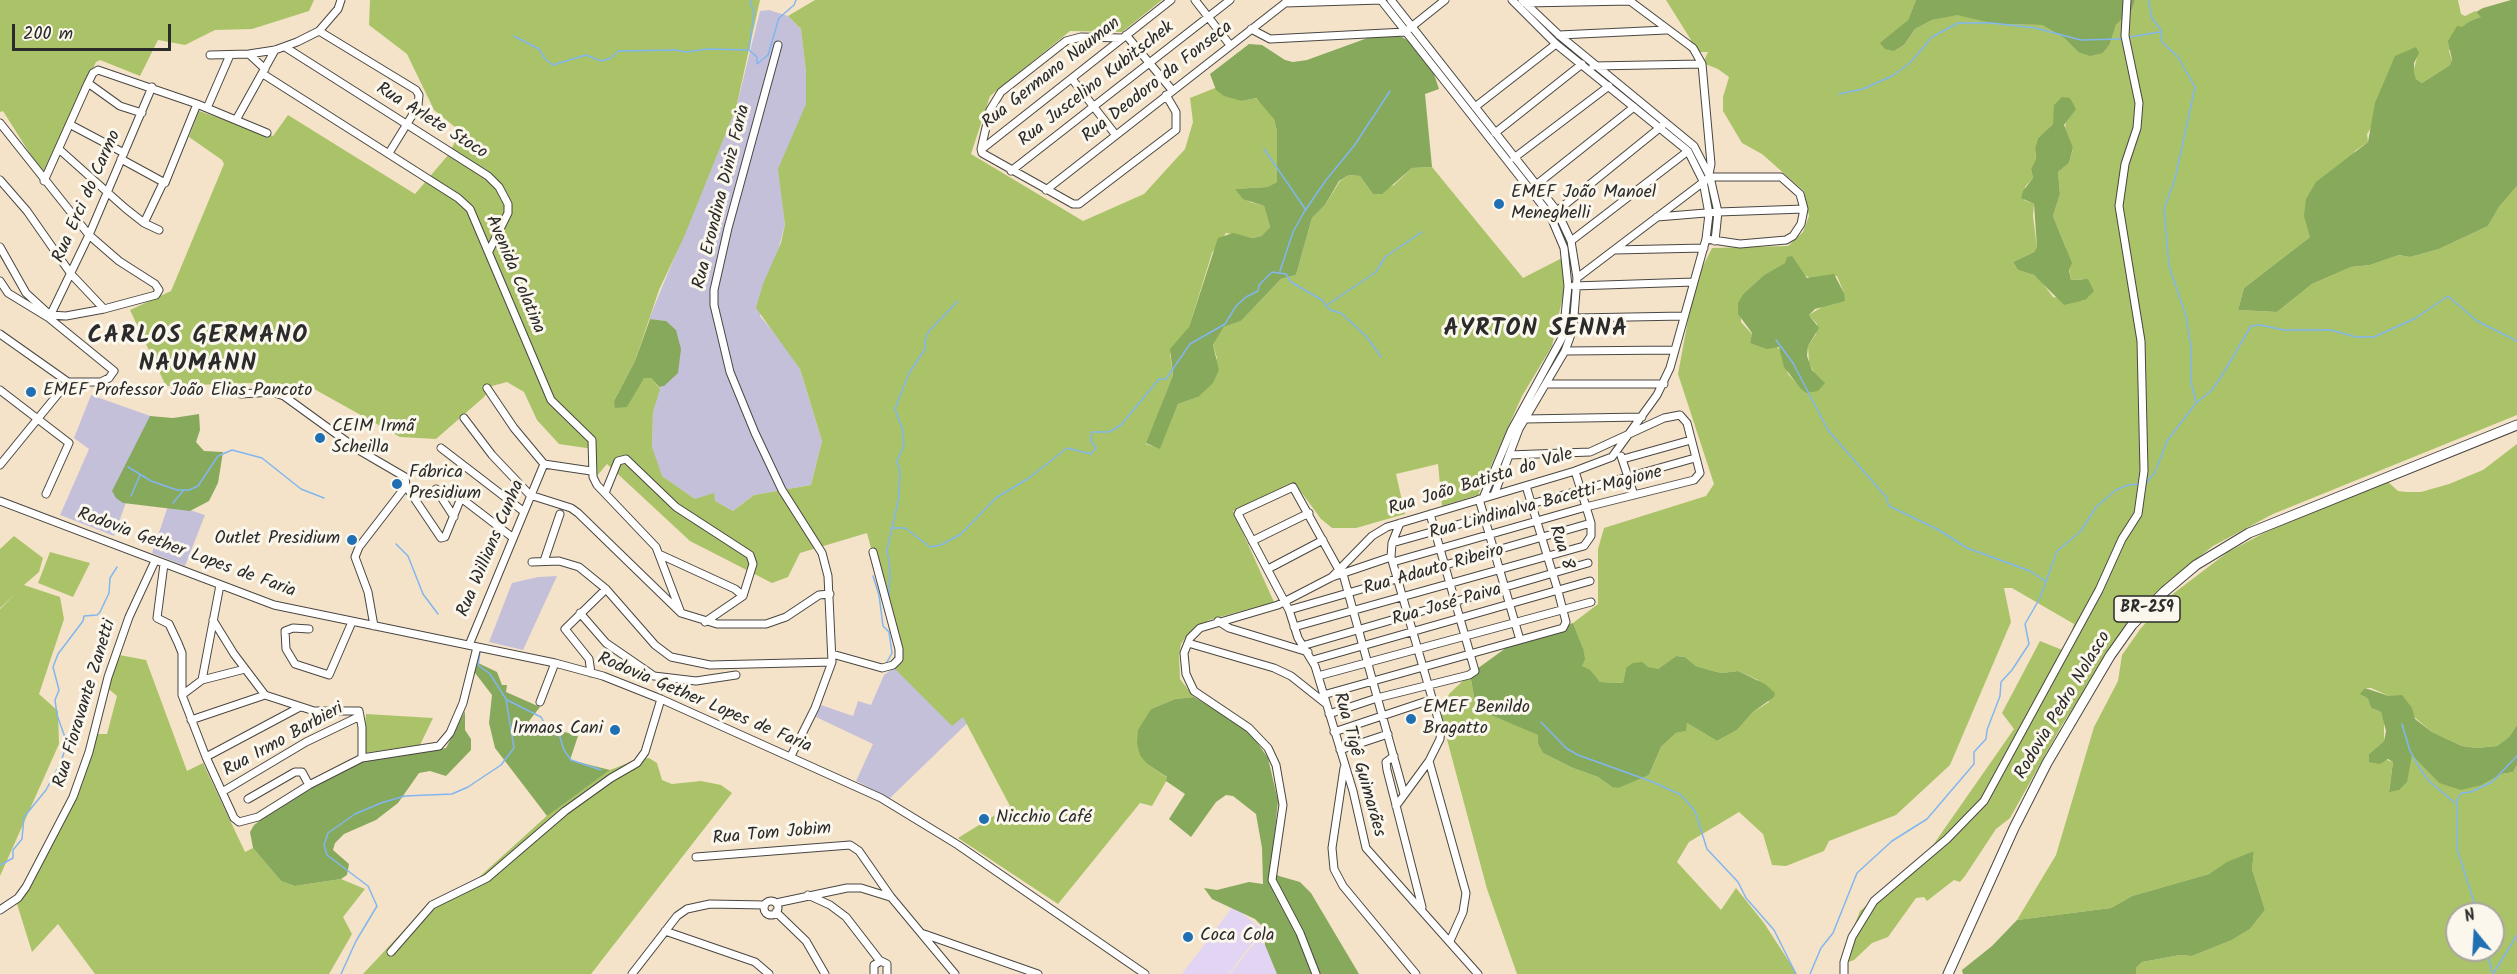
<!DOCTYPE html>
<meta charset="utf-8">
<style>
body{margin:0}
#map{position:relative;width:2517px;height:974px;overflow:hidden;background:#f5e3c9;font-family:Kalam,sans-serif}
canvas{display:block}
.north{position:absolute;left:2445px;top:902px;width:60px;height:60px;box-sizing:border-box;background:#fbf7ec;border:2px solid #a8a59f;border-radius:50%;rotate:342deg;font-size:16px;font-weight:700;line-height:24px;text-align:center;color:#2b2b2b}
.north::after{content:'';display:block;margin:auto;width:21px;height:27px;background:#1f6fb2;clip-path:polygon(50% 0,100% 100%,50% 72%,0 100%)}
.scale{position:absolute;left:12px;top:24px;width:159px;height:27px;box-sizing:border-box;border:3px solid #2b2b2b;border-top:0;padding-left:8px;font-size:18px;line-height:21px;white-space:nowrap;color:#2b2b2b;-webkit-text-stroke:4px #fbf7ec;paint-order:stroke}
</style>
<div id="map">
<canvas width="2517" height="974"></canvas>
<div class="north">N</div>
<div class="scale">200 m</div>
</div>
<script>
const context = document.querySelector('canvas').getContext('2d');
context.lineJoin = 'round';
function paint(path, color) { context.fillStyle = color; context.fill(path, 'evenodd'); }
const toPath = rows => new Path2D(rows.map(r => 'M' + r).join(''));
function strokePath(path, color, width, dash) { context.strokeStyle = color; context.lineWidth = width; context.lineCap = dash ? 'butt' : 'round'; context.setLineDash(dash || []); context.stroke(path); }
function label(font, color, halo, rows, align = 'center') {
  context.font = font + ' Kalam,sans-serif'; context.lineWidth = 6; context.setLineDash([]); context.textBaseline = 'middle'; context.strokeStyle = halo; context.fillStyle = color; for (const [text, x, y, turn = 0] of rows) {
    context.save(); context.translate(x, y); context.rotate((+turn || 0) * Math.PI / 180); context.textAlign = isNaN(turn) ? turn : align; if (halo) context.strokeText(text, 0, 0); context.fillText(text, 0, 0); context.restore();
  }
}
paint(toPath([
 [1233,906,1263,930,1228,974,1182,974],
 [1259,938,1291,974,1229,974]
]), '#e2d4f3');
paint(toPath([
 [769,10,788,16,801,29,806,72,806,105,779,169,785,225,760,316,783,343,800,369,822,441,811,485,754,495,733,511,715,501,695,499,662,476,655,463,652,447,653,412,659,387,664,386,666,321,649,319,736,108,760,11],
 [91,395,156,418,114,536,60,515,89,449,74,438],
 [169,503,205,515,185,566,152,553],
 [557,576,523,650,489,642,512,583,538,577],
 [906,659,982,709,890,798,856,781,873,744,816,717,821,705,853,716,858,701,871,705,884,675]
]), '#c5c0da');
paint(toPath([
 [0,0,314,0,309,11,252,29,215,30,185,45,158,40,140,76,100,60,96,62,44,176,3,111,0,112],
 [370,0,760,0,736,108,684,237,659,290,635,361,614,401,627,407,639,383,644,378,651,378,660,389,653,412,652,447,662,476,695,499,714,493,715,501,733,511,754,495,811,485,822,441,800,369,756,308,763,284,781,243,785,225,778,169,806,104,806,72,801,29,788,16,815,0,1162,0,1122,32,1070,31,990,96,971,154,1083,221,1144,194,1185,149,1193,122,1190,98,1215,88,1242,101,1255,98,1268,109,1274,119,1277,132,1277,182,1267,187,1235,189,1250,202,1264,206,1270,227,1263,236,1252,238,1226,233,1212,253,1189,327,1170,354,1173,375,1146,444,1160,448,1178,404,1198,397,1217,358,1213,345,1224,327,1241,321,1281,279,1296,275,1312,218,1325,205,1340,181,1349,175,1360,176,1373,194,1394,185,1412,168,1432,167,1523,278,1562,258,1564,291,1552,346,1522,396,1478,495,1442,506,1438,464,1396,474,1405,514,1356,528,1332,528,1321,519,1296,485,1289,484,1233,511,1274,602,1209,620,1188,634,1181,644,1179,655,1180,679,1194,697,1175,699,1151,709,1137,744,1147,764,1168,778,1152,806,1140,803,1058,904,958,838,1010,806,963,717,952,726,890,664,898,650,867,533,800,553,788,577,772,583,690,541,607,464,596,477,587,468,593,449,559,444,537,420,524,392,507,382,492,386,484,397,436,439,400,437,307,385,252,383,166,386,130,310,171,291,224,164,222,160,189,137,199,111,273,136,288,115,415,194,449,154,460,131,434,110,407,54,369,25],
 [1666,0,1916,0,1908,20,1896,31,1894,51,1904,45,1915,29,1932,20,1957,14,1995,24,2042,25,2064,38,2078,52,2103,53,2110,44,2116,25,2132,10,2135,0,2458,0,2461,14,2465,16,2475,11,2482,17,2470,21,2462,28,2449,51,2452,61,2450,65,2422,83,2416,79,2413,73,2417,57,2367,134,2368,142,2355,151,2310,237,2244,288,2238,310,2277,312,2312,284,2351,267,2370,265,2399,255,2410,257,2439,249,2488,226,2499,207,2517,186,2517,415,2273,514,2213,546,2166,583,2128,626,2062,725,2010,818,1996,829,1965,876,1960,882,1954,880,1927,901,1924,897,1916,898,1888,937,1872,943,1854,960,1843,964,1842,956,1860,911,1931,848,2014,729,2002,713,2040,641,2065,651,2074,624,2012,588,2004,588,2011,622,1950,765,1896,815,1829,841,1824,851,1786,866,1772,865,1763,834,1739,812,1689,842,1677,862,1721,910,1736,888,1764,923,1797,974,1517,974,1487,889,1441,717,1449,694,1470,674,1475,702,1481,711,1539,735,1538,744,1543,753,1573,768,1598,777,1612,787,1649,775,1661,747,1676,733,1685,731,1687,723,1717,741,1737,730,1753,712,1769,702,1758,680,1738,671,1722,673,1713,671,1696,666,1685,657,1676,656,1658,669,1626,668,1623,683,1600,682,1582,666,1583,648,1573,623,1598,604,1598,549,1604,528,1706,496,1714,484,1678,374,1695,282,1712,248,1788,246,1803,232,1809,216,1804,191,1762,154,1742,143,1723,111,1723,97,1729,77,1718,69,1703,63,1708,52,1689,52,1691,40],
 [2056,103,2066,121,2065,129,2073,149,2069,163,2058,172,2060,194,2053,216,2066,248,2071,280,2083,279,2085,300,2081,301,2053,297,2041,281,2034,275,2018,270,2013,262,2034,252,2037,247,2033,216,2034,204,2024,200,2025,187,2033,178,2031,169,2036,160,2035,148,2038,138,2053,124],
 [1786,263,1811,279,1837,276,1844,293,1809,315,1817,324,1816,334,1808,346,1809,363,1815,374,1806,393,1788,374,1781,350,1775,346,1750,343,1752,334,1741,322,1741,298,1743,294,1764,275],
 [2517,444,2517,725,2509,737,2497,746,2477,748,2462,746,2432,732,2389,696,2371,688,2365,688,2363,696,2368,699,2371,708,2381,712,2384,722,2384,741,2369,754,2393,762,2389,791,2412,754,2439,783,2482,785,2502,774,2513,772,2517,765,2517,974,2136,974,2136,968,2142,962,2180,955,2192,956,2232,940,2250,929,2265,910,2252,869,2254,851,2209,874,2132,896,2111,908,2017,920,2056,855,2094,727,2118,681,2122,655,2141,628,2174,593,2228,552,2264,533,2387,481,2398,491,2406,492,2421,492,2449,484,2483,470],
 [2457,914,2493,914,2493,950,2457,950],
 [14,536,43,558,39,572,24,585,60,597,64,619,39,694,58,711,59,744,0,876,0,609,14,595,0,608,0,549],
 [50,552,90,563,73,597,38,583],
 [114,654,146,660,187,771,203,763,245,852,253,848,281,881,295,886,341,879,365,889,343,917,352,934,329,974,95,974,58,924,32,952,17,904,36,858,69,802,92,734,107,734,117,696,105,686],
 [366,714,433,718,420,745,363,753],
 [649,758,657,763,662,780,672,784,701,781,721,785,732,793,591,974,363,974,421,912,466,889,550,813,610,770,638,759]
]), '#aac368');
paint(toPath([
 [1916,0,2135,0,2132,10,2116,25,2110,44,2103,53,2090,56,2078,52,2064,38,2042,25,1995,24,1957,15,1932,20,1915,29,1904,45,1894,51,1885,49,1880,43,1908,20],
 [2511,0,2517,0,2517,186,2499,207,2488,226,2439,249,2410,257,2399,255,2370,265,2351,267,2312,284,2277,312,2238,310,2244,288,2310,237,2304,216,2306,199,2316,182,2368,142,2375,103,2395,56,2416,47,2419,53,2414,63,2414,73,2416,79,2422,83,2450,65,2452,60,2448,41,2457,26,2462,27,2470,21,2481,17,2476,12,2483,8],
 [1384,32,1402,37,1415,45,1432,68,1439,89,1425,94,1432,167,1412,168,1382,194,1373,194,1360,176,1349,175,1339,181,1325,205,1312,218,1296,275,1281,279,1241,321,1224,327,1213,345,1219,370,1213,383,1198,397,1178,404,1160,449,1146,443,1173,375,1170,349,1189,327,1218,238,1233,233,1252,238,1262,236,1270,227,1264,206,1243,199,1235,189,1267,187,1277,182,1277,132,1274,119,1256,98,1242,101,1224,96,1216,90,1210,74,1249,44,1262,45,1285,60,1293,62,1307,60],
 [2062,97,2070,98,2076,109,2064,125,2073,148,2069,163,2058,172,2060,194,2053,216,2072,263,2069,270,2071,280,2088,279,2094,291,2085,300,2064,305,2034,275,2018,270,2013,262,2034,252,2037,247,2034,204,2021,198,2023,191,2033,178,2031,169,2036,159,2035,148,2038,138,2053,124,2054,105],
 [1792,256,1807,278,1834,274,1844,293,1845,301,1815,309,1809,315,1819,328,1808,346,1807,356,1812,370,1825,383,1818,391,1806,393,1801,389,1784,367,1779,347,1767,349,1750,343,1752,333,1738,314,1738,303,1743,294,1764,275,1785,263,1787,257],
 [650,319,666,321,676,330,681,349,678,373,664,386,659,387,651,378,644,378,627,407,615,408,614,401,635,361],
 [199,414,200,430,196,442,204,451,223,452,218,483,209,501,190,511,123,503,116,498,112,491,150,416,173,418],
 [1573,623,1583,648,1585,659,1582,666,1590,670,1600,682,1623,683,1626,668,1633,663,1642,662,1648,667,1658,669,1676,656,1685,657,1696,666,1713,671,1722,673,1738,671,1765,684,1775,693,1774,697,1753,712,1737,730,1717,741,1687,723,1686,731,1676,733,1661,747,1649,775,1618,788,1612,787,1598,777,1573,768,1543,753,1538,744,1538,735,1481,711,1475,702,1470,674,1510,645],
 [474,661,497,672,502,685,507,685,506,692,540,707,529,721,578,736,570,760,610,770,547,816,495,748,489,723,492,695,472,669],
 [2365,688,2389,696,2402,695,2412,708,2415,719,2432,732,2462,746,2477,748,2497,746,2509,737,2517,725,2517,765,2513,772,2502,774,2482,785,2461,790,2439,783,2412,755,2407,782,2399,790,2389,792,2393,762,2388,759,2380,764,2369,762,2369,754,2384,741,2386,731,2381,712,2371,708,2368,699,2360,694],
 [1194,697,1241,725,1252,735,1268,758,1278,801,1271,870,1279,876,1300,882,1311,893,1359,974,1277,974,1265,945,1264,928,1255,919,1212,899,1204,888,1217,890,1249,882,1263,884,1262,848,1256,814,1233,796,1226,795,1216,802,1191,837,1169,819,1185,794,1166,781,1167,777,1147,764,1140,755,1137,744,1138,730,1151,709,1175,699],
 [465,711,465,730,471,739,471,750,446,776,430,771,419,773,398,803,376,820,344,834,335,843,333,850,349,864,347,875,341,879,295,886,281,881,253,848,250,832,254,825,283,804,360,762,446,748],
 [2254,851,2252,869,2265,910,2250,929,2232,940,2192,956,2180,955,2142,962,2136,968,2136,974,1963,974,1962,970,1992,946,2017,920,2111,908,2132,896,2209,874,2227,862]
]), '#87a95c');
strokePath(toPath([
 [2149,0,2151,17,2161,30,2162,42,2178,57,2195,87,2175,179,2164,209,2169,266,2186,316,2191,348,2191,382,2196,402],
 [514,36,539,49,545,59,553,65,586,55,601,61,611,58,618,51,676,50,686,52,708,49,749,50,757,57,757,64,768,55,779,18,794,5,796,0],
 [2130,37,2160,32],
 [749,49,754,14,750,0],
 [1839,94,1863,89,1892,76,1910,63,1932,37,1958,23,1992,23,2035,28,2081,40,2121,39],
 [1264,149,1306,210],
 [1280,271,1293,232,1304,212,1326,180,1354,146,1390,91],
 [1327,305,1376,272,1385,257,1422,232],
 [1776,340,1793,363,1828,430,1886,497,1889,506,1939,530,1967,548,2030,571,2045,581],
 [128,467,151,481,177,490,189,490,198,486,218,456,232,450,262,458,301,489,324,498],
 [2147,482,2155,472,2167,441,2196,403,2211,391,2221,377,2251,326,2260,325,2284,330,2331,330,2356,337,2374,337,2416,318,2448,296,2477,321,2517,341],
 [131,496,140,475],
 [173,503,183,491],
 [892,528,905,528,930,547,941,545,961,534,996,498,1029,478,1067,448,1091,454,1096,448,1091,441,1092,432,1109,432,1121,425,1159,379,1166,379,1190,344,1225,324,1236,306,1246,297,1258,291,1259,285,1272,272,1286,274,1291,282,1322,300,1330,310,1341,313,1367,337,1381,357],
 [396,544,408,556,423,594,438,614],
 [873,576,879,595,883,626,889,632,892,653,887,662],
 [889,600,890,572,887,550,899,497,900,471,897,461,904,445,903,431,895,409,909,373,925,349,925,340,929,331,958,301],
 [901,642,903,655],
 [507,700,541,717,546,726,559,734,564,750,571,760,601,770],
 [1541,722,1566,748,1578,755,1653,782,1681,795,1695,811,1707,849,1738,882,1746,898,1774,930,1796,974],
 [2402,724,2410,751,2419,767,2429,781,2455,803],
 [0,865,13,858,13,850,22,839,24,817,46,790,61,762,67,743,57,715,55,700,59,690,53,667,58,654,83,621,84,616,97,615,100,612,109,593,110,578,117,567],
 [2478,914,2457,849,2457,800,2461,793,2471,792,2492,782,2517,756],
 [2487,950,2492,972],
 [341,974,356,941,377,906,368,886,327,855,324,845,328,833,355,814,381,803,405,796,452,794,468,787,501,765,514,748,506,699,490,674,478,665,480,652],
 [1810,974,1821,948,1833,933,1857,873,1892,841,1927,819,1974,764,1974,752,1986,739,1987,730,2000,696,2001,682,2012,670,2029,644,2025,624,2040,598,2057,551,2080,532,2096,507,2116,490,2128,485,2139,484],
 [2493,974,2517,935]
]), '#81b6ef', 1.5);
const minor = toPath([
 [1195,0,1230,45],
 [1381,0,1550,215,1564,248,1568,286,1563,336,1511,431,1483,498],
 [1391,0,1557,211,1571,241,1577,278,1573,329,1565,351,1519,429,1494,495],
 [1522,0,1559,35,1694,146,1710,177,1718,212,1715,241],
 [1285,3,1381,0],
 [1525,3,1630,1,1693,48,1702,64,1711,164,1709,174],
 [1251,29,1270,39,1405,32,1445,0],
 [319,31,416,90,419,95,418,106,389,153],
 [1126,35,1172,90],
 [1559,35,1666,30],
 [1122,38,1081,37,1066,41,1001,92,990,110,981,149,982,153,1073,204,1079,204,1176,130,1176,112,1166,95],
 [778,45,728,228,714,290,714,305,730,372,755,433,782,490,822,553,828,576,832,662,815,708,791,756],
 [285,47,488,176,499,187,508,204,508,213,489,251],
 [210,55,249,54,275,50,297,42,319,31,338,9,341,0],
 [250,55,265,69],
 [1593,66,1702,64],
 [263,74,458,198,470,209,551,400,592,440,593,477,597,485,656,547,681,613],
 [1072,79,1115,134],
 [88,83,120,106,142,113],
 [1475,107,1556,44],
 [207,108,230,55],
 [236,120,275,50],
 [0,123,89,235,119,261,155,284,159,290,156,295,104,309,66,316,50,315,26,293,0,247],
 [71,125,124,153],
 [1495,133,1582,64],
 [982,149,1171,0],
 [60,150,125,208,144,223,159,230],
 [1514,158,1609,86],
 [121,159,165,183,197,104],
 [1011,171,1230,0],
 [0,180,27,211,71,274,104,309],
 [44,181,88,83,93,73,98,70,197,104,267,133],
 [1536,185,1634,107],
 [1046,190,1289,0],
 [1557,211,1662,126],
 [1657,217,1718,212,1804,209],
 [144,223,163,183],
 [1571,241,1688,151],
 [1614,250,1704,248],
 [1577,278,1710,177,1781,177,1800,194,1804,209,1801,224,1793,236,1786,240,1740,244,1706,239],
 [0,281,8,293,49,318,114,371,109,378,101,382,68,382,0,334],
 [1574,286,1694,282],
 [49,318,89,235,152,87],
 [1576,318,1684,316],
 [1565,351,1675,350],
 [1546,384,1664,384],
 [487,388,514,428,544,464,591,471],
 [0,390,69,443,46,494],
 [241,394,272,392,284,396,357,449,405,477,406,486,441,538,445,537,461,498,512,537],
 [464,418,492,455,530,495,571,508,578,513,681,613,717,624,766,624,786,617,819,595,830,594],
 [1525,419,1642,417],
 [441,448,523,511],
 [1621,456,1634,495],
 [1623,459,1691,440],
 [0,465,62,389],
 [436,489,454,517],
 [605,493,618,461,626,459,676,507,750,555,753,564,743,596,705,622],
 [1479,499,1520,640],
 [0,501,274,605,555,663,603,676,661,699,881,798,958,845,1145,974],
 [1252,541,1309,513],
 [1392,543,1695,458],
 [661,555,735,589,743,596],
 [544,561,560,514],
 [532,562,559,561,579,567,606,589,655,645,671,657,710,665,832,662],
 [1393,562,1586,507,1694,480,1700,473,1687,423,1680,415,1664,418,1590,452,1509,455],
 [164,564,157,618,169,624,178,643,182,653,182,695,206,757,234,818,239,822,258,817,309,785,362,758,439,746,450,733,463,703,477,647],
 [1268,569,1323,540],
 [1339,570,1293,487,1239,512,1238,514,1289,610,1298,638,1315,666,1353,791,1366,848,1478,974],
 [1343,574,1404,794],
 [1332,577,1372,536,1387,527,1575,471,1612,457,1657,395,1670,368,1706,239,1709,214,1703,181,1688,151,1556,44,1512,0],
 [1289,610,1591,523],
 [580,613,606,643,654,676,696,681,736,675],
 [213,620,234,654,265,695,314,711,359,711,362,727,362,758],
 [1218,621,1229,628,1308,652],
 [374,626,368,592,355,557,359,547,406,486],
 [1294,627,1584,546,1591,536,1591,523,1575,471],
 [309,629,293,628,285,631,286,649,295,664,329,675,352,622],
 [1188,643,1274,668,1291,676,1325,703],
 [469,645,544,464],
 [1302,646,1588,563],
 [832,654,882,668,893,665,899,659,899,649,873,552],
 [1313,660,1590,581],
 [591,673,589,659,565,629,606,589],
 [1318,676,1591,602],
 [202,680,220,585],
 [182,695,202,680,245,669],
 [1323,695,1563,628,1566,622,1558,591,1526,486],
 [540,702,555,663],
 [1329,714,1377,698,1469,675,1475,671,1430,514],
 [191,720,265,695],
 [1334,732,1433,699],
 [1340,750,1388,734],
 [1394,756,1386,762,1387,770,1422,907],
 [206,757,300,707],
 [1429,761,1466,893,1463,912,1450,941],
 [1344,768,1332,848,1334,869,1343,886,1416,974],
 [222,792,306,742,360,716],
 [248,799,295,772,302,772,309,785],
 [1396,806,1429,761,1440,739,1441,729,1391,557,1392,543,1400,523],
 [696,857,850,845,859,851,891,897,955,974],
 [808,895,830,905,846,917,880,961],
 '764 908a7 7 0 1 1 14 0a7 7 0 1 1-14 0Z',
 [776,903,847,888,861,888,890,897],
 [0,910,18,898,26,887,73,797,89,752,108,677,129,617,155,561],
 [776,912,806,941,825,974],
 [665,931,755,962,769,974],
 [924,934,1038,974],
 [391,952,432,905,487,878,565,811,611,778,637,763,645,752,661,699],
 [632,974,677,916,687,909,710,904,765,905],
 [874,974,874,965,881,961,887,964,887,974],
 [1316,974,1300,933,1272,880,1283,805,1276,765,1268,748,1249,728,1194,691,1186,674,1184,653,1190,638,1200,628,1278,605,1332,577,1391,557],
 [1844,974,1844,962,1852,937,1874,901,1947,839,1984,801,2099,590,2122,539,2138,514,2144,471,2141,341,2119,206,2125,164,2137,128,2139,103,2125,36,2127,0]
]);
const highway = toPath([
 [1948,974,2014,828,2047,763,2110,656,2132,625,2164,592,2196,565,2249,533,2517,425]
]);
strokePath(minor, '#494743', 9);
strokePath(highway, '#494743', 11);
strokePath(minor, '#fff', 7);
strokePath(highway, '#fff', 9);
for (const [x, y, r, color] of [
 [1499,204,6,"#1f6fb2"],
 [31,392,6,"#1f6fb2"],
 [320,438,6,"#1f6fb2"],
 [397,484,6,"#1f6fb2"],
 [352,540,6,"#1f6fb2"],
 [1411,719,6,"#1f6fb2"],
 [615,730,6,"#1f6fb2"],
 [984,819,6,"#1f6fb2"],
 [1188,937,6,"#1f6fb2"]
]) { const dot = new Path2D(); dot.arc(x, y, r, 0, 2 * Math.PI); context.fillStyle = color; context.fill(dot); strokePath(dot, '#fbf7ec', 2); }
for (const [x, y, w] of [
 [2147,609,66]
]) { const box = new Path2D(); box.roundRect(x - w / 2, y - 13, w, 26, 4.5); context.fillStyle = '#fbf7ec'; context.fill(box); strokePath(box, '#2b2b2b', 1.5); }
label('bold 16px', '#2b2b2b', null, [
 ["BR-259",2147,609]
]);
label('18px', '#2b2b2b', '#fbf7ec', [
 ["Rua Germano Nauman",1052,74,-38],
 ["Rua Deodoro da Fonseca",1158,83,-38],
 ["Rua Juscelino Kubitschek",1097,85,-38],
 ["Rua Arlete Stoco",431,122,32],
 ["Rua Erci do Carmo",88,197,-66],
 ["Rua Erondina Diniz Faria",723,197,-76],
 ["Avenida Colatina",514,275,67],
 ["Rua João Batista do Vale",1481,483,-17],
 ["Rua Lindinalva Bacetti Magione",1546,504,-15],
 ["Rua 8",1560,548,72],
 ["Rua Willians Cunha",492,549,-67],
 ["Rodovia Gether Lopes de Faria",186,554,20],
 ["Rua Adauto Ribeiro",1434,571,-16],
 ["Rua José Paiva",1447,606,-16],
 ["Rua Fioravante Zanetti",86,704,-73],
 ["Rodovia Gether Lopes de Faria",704,704,23],
 ["Rodovia Pedro Nolasco",2064,706,-59],
 ["Rua Irmo Barbieri",284,741,-29],
 ["Rua Tigê Guimarães",1358,765,74],
 ["Rua Tom Jobim",772,835,-5]
]);
label('18px', '#2b2b2b', '#fbf7ec', [
 ["EMEF João Manoel",1511,194],
 ["Meneghelli",1511,215],
 ["EMEF Professor João Elias Pancoto",43,392],
 ["CEIM Irmã",332,428],
 ["Scheilla",332,449],
 ["Fábrica",409,474],
 ["Presidium",409,495],
 ["Outlet Presidium",340,540,"right"],
 ["EMEF Benildo",1423,709],
 ["Bragatto",1423,730],
 ["Irmaos Cani",603,730,"right"],
 ["Nicchio Café",996,819],
 ["Coca Cola",1200,937]
], 'left');
context.letterSpacing = '1.5px';
label('bold 24px', '#2b2b2b', '#fbf7ec', [
 ["AYRTON SENNA",1536,331],
 ["CARLOS GERMANO",198,338],
 ["NAUMANN",198,366]
]);
context.letterSpacing = '0px';
</script>
